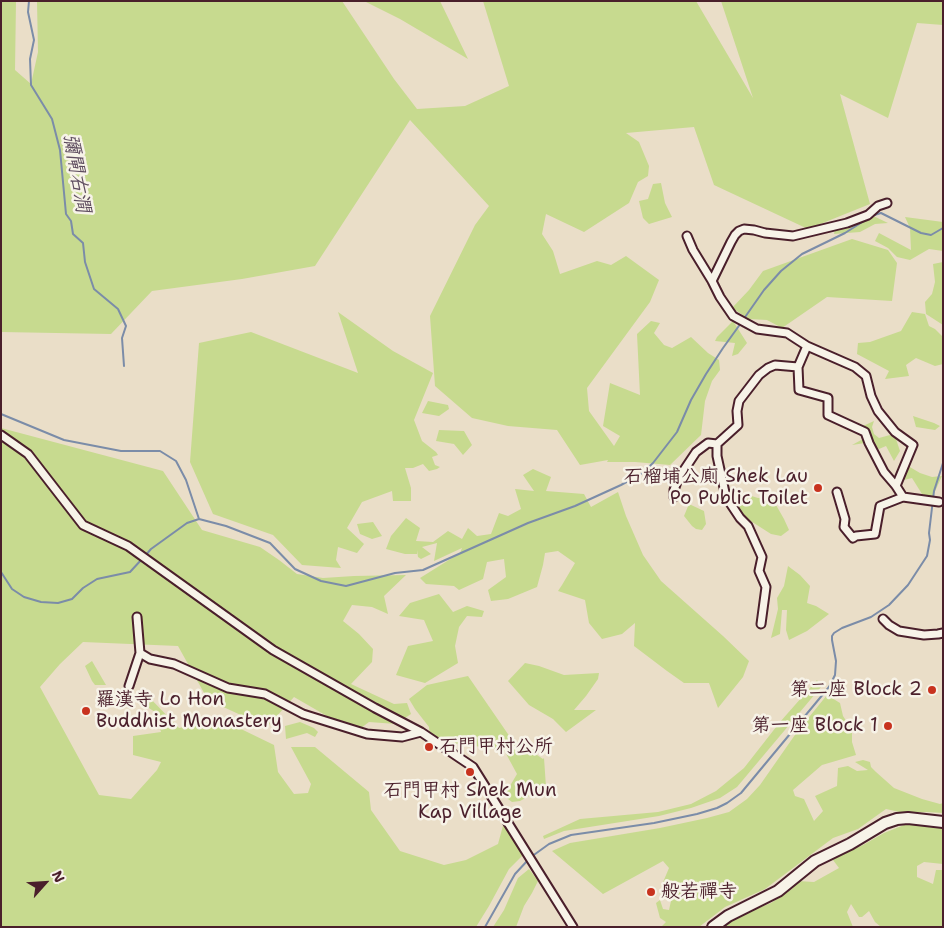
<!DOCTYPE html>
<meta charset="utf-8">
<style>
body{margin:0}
#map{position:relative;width:944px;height:928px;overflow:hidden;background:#eadec8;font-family:"Shantell Sans",sans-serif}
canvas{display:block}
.frame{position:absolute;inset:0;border:2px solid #4a1f2b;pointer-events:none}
.north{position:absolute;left:20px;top:858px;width:50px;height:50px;-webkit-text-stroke:4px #f7f3e8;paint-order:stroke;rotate:64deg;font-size:14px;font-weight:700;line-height:20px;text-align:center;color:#4a1f2b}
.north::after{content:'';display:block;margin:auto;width:18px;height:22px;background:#4a1f2b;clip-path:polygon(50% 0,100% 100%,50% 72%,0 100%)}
</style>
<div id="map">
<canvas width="944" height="928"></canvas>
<div class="frame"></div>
<div class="north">N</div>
</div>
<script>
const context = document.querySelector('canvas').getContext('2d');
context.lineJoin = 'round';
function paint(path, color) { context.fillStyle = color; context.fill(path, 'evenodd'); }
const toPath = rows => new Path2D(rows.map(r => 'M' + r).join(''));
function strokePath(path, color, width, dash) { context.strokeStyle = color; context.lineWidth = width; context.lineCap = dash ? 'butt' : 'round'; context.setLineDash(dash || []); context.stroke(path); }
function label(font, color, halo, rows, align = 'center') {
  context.font = font + ' "Shantell Sans","LXGW WenKai TC",sans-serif'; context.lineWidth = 5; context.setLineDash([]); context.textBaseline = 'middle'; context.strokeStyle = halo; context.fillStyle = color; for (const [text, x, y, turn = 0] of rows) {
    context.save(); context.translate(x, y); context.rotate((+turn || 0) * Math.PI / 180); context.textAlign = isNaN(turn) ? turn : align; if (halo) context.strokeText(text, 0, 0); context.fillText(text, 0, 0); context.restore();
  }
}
paint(toPath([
 [1,1,16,1,15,70,31,84,38,52,37,1,342,1,394,79,417,109,465,106,509,86,483,1,696,1,753,98,721,1,943,1,943,25,917,23,888,118,840,94,870,204,808,229,714,185,694,127,626,133,639,142,649,166,648,176,638,182,629,203,584,232,546,214,542,234,553,251,560,274,597,261,611,265,626,256,659,280,650,302,587,388,589,411,614,446,620,436,603,426,610,383,640,395,637,334,651,321,660,323,654,333,664,345,672,348,691,337,708,353,719,360,720,370,712,381,705,401,701,435,670,465,635,462,607,462,608,460,580,465,557,430,508,426,472,418,435,386,430,316,475,225,489,206,410,120,315,266,242,279,152,291,111,334,1,332],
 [364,1,440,1,468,59,400,19],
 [661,183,665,203,672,217,649,224,643,218,639,201,648,199,653,184],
 [865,212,888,223,875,224,860,232,834,234,835,229],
 [905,217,943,222,943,251,929,249,910,260,897,257,888,248,875,241,879,233,911,250,910,228],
 [852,239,888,250,897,263,892,301,827,297,782,328,767,320,749,319,732,308,749,290,763,271],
 [943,262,943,325,926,314,925,302,932,294,935,282,933,264],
 [338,312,393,351,433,373,414,420,422,441,436,452,438,455,432,457,435,465,440,467,437,469,429,471,423,464,413,468,405,468,411,488,411,501,393,501,392,491,362,502,347,528,364,544,357,553,338,547,336,560,341,568,302,565,273,535,213,514,190,462,199,343,251,332,358,373],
 [912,312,925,314,929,326,935,329,943,337,943,364,935,366,916,358,906,365,909,376,885,379,889,371,857,354,858,343,870,342,901,331],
 [733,321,747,343,738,354,732,356,735,343,715,341,717,337],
 [428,401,448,405,449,409,439,416,422,413],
 [913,416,934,423,940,426,935,430,916,427],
 [874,421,872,427,874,434,879,438,890,435,896,439,900,451,894,461,886,446,879,449,865,443,852,445,863,439,863,426],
 [1,428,163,471,202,530,260,547,279,560,297,574,323,578,354,576,406,575,384,596,388,614,372,607,352,605,343,621,359,634,373,649,372,662,351,684,394,704,407,703,411,714,396,724,369,722,361,728,339,723,294,697,267,727,208,700,178,646,83,642,60,664,40,687,99,795,131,799,157,770,161,762,133,755,133,736,161,732,155,712,135,699,145,693,179,728,220,720,241,729,274,745,278,772,294,794,308,793,311,784,291,747,315,747,369,792,371,810,400,851,444,865,466,860,498,844,504,822,524,854,509,869,489,906,476,927,1,927],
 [439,430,464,431,472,445,463,455,454,444,436,441],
 [903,463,920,473,932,477,942,476,932,498,922,494,912,478,904,480],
 [533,469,551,477,546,491,584,494,591,507,618,492,626,516,643,555,661,581,723,636,749,661,743,677,718,708,709,683,684,683,667,671,634,646,635,623,622,634,602,639,589,623,585,600,558,591,562,585,575,563,558,551,545,553,543,565,537,587,508,599,491,601,488,590,506,577,504,559,487,562,483,579,459,590,454,586,426,584,420,578,460,553,462,548,434,561,437,543,422,547,431,554,421,559,418,557,417,550,417,554,405,554,386,549,391,536,406,518,420,528,416,541,433,542,448,531,462,539,468,528,477,536,491,534,499,513,508,516,521,509,515,489,534,491,523,475],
 [745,494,758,498,769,497,772,498,784,519,789,530,781,536,771,534,746,518,738,510,737,501],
 [689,504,704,511,706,524,702,530,696,529,692,526,684,516],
 [373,522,382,536,372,539,360,534,357,524],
 [788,566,800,575,810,586,807,603,816,606,829,614,807,631,789,640,786,630,787,610,782,610,780,634,771,638,778,609,777,598,784,586],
 [439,594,453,612,467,606,484,611,482,617,467,616,459,627,455,646,458,663,425,683,396,675,408,646,433,641,424,620,399,616,410,603],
 [92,661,106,685,95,685,92,681,85,666],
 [525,663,539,666,564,675,599,673,598,679,586,696,574,710,596,710,566,732,553,719,529,705,508,681],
 [468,676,510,737,543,759,544,758,546,787,520,801,512,802,504,796,517,774,504,750,430,740,429,727,415,709,409,699,427,685],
 [817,680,821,687,737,787,720,798,691,808,659,816,564,831,544,839,543,836,580,819,658,812,691,804,716,791,744,768,780,722],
 [827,695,840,703,843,716,852,730,852,742,856,755,822,765,793,790,795,796,804,799,814,821,823,811,815,796,837,786,838,768,848,766,857,771,868,770,855,762,863,760,870,762,871,767,876,772,894,788,922,799,940,804,943,803,943,813,927,812,904,813,886,809,858,829,833,838,765,889,725,907,699,927,661,927,666,922,660,918,656,903,660,900,663,909,669,910,671,901,676,886,671,880,661,887,669,868,663,861,603,894,552,851,570,843,660,828,707,818,729,812,747,799,760,785,797,732],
 [300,722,314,728,318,732,315,737,307,733,286,739,285,726],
 [909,823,943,824,943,864,924,862,917,866,917,877,933,884,936,870,943,870,943,927,881,927,875,922,869,911,862,917,859,917,851,904,847,912,853,927,720,927,723,924,743,914,771,903,792,889,798,881,814,882,839,868,833,860,838,856,863,845,884,833],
 [529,869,538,881,532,893,524,906,516,927,493,927,504,910,518,878]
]), '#c7da8f');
strokePath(toPath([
 [29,1,28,12,34,40,30,59,31,85,52,119,60,150,66,214,71,221,73,234,83,243,85,262,94,289,118,309,126,326,122,338,124,366],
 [871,216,881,213,921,233,931,235,943,228],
 [743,320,764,290,781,271,802,254,845,233,867,219],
 [1,414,64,440,121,451,160,451,176,461,186,480,199,519],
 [145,556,151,549,187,523,199,519,226,526,270,543,295,569,321,581,346,586,395,573,423,570,528,523,575,506,621,485,641,474,653,463,677,432,691,400,706,374,723,348,741,323],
 [1,572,12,589,24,597,41,602,58,603,72,599,83,588,97,579,130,572,142,559],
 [531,857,549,844,571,835,654,823,697,814,717,808,727,803,741,793,829,687,835,675,836,661,832,640,832,636,834,633,842,628,871,617,889,605,908,585,927,556,930,540,929,533,934,491,943,463],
 [485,927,515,874,528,860]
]), '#7b8ca8', 2);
const minor = toPath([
 [687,236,693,250,712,281,720,297,733,316,757,329,787,333,807,346,855,367,866,376,871,396,878,411,895,432,913,445,896,486],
 [712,281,731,242,735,235,739,231,744,229,754,230,765,233,793,236,847,223,868,215,878,206,887,203],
 [807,346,798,367,799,390,828,398,828,415,865,432,869,443,884,472,896,486,903,497],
 [1,435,28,454,83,525,128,546,273,650,375,708,421,732,473,767,573,927],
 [717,444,717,456,726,497,740,518,748,526,762,557,759,571,766,587,761,624],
 [837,492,845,519,844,527,853,538,856,536,875,534,880,506,903,497,939,502],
 [674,497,674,490,678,479,696,452,708,443,717,444,738,425,737,411,739,401,759,375,768,368,775,365,798,367],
 [137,617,140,653],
 [883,619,889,625,899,631,924,635,938,634,943,633],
 [129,686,140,653,150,659,174,664,228,688,265,694,303,714,367,734,402,737,421,732]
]);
const secondary = toPath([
 [713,927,728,916,778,891,815,861,850,844,885,823,897,819,908,818,943,822]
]);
strokePath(minor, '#4a1f2b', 11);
strokePath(secondary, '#4a1f2b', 14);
strokePath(minor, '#f7f3e8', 7);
strokePath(secondary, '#f7f3e8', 10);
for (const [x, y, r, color] of [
 [818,488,5,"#c8321e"],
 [932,690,5,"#c8321e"],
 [86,711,5,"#c8321e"],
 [888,726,5,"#c8321e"],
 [429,747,5,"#c8321e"],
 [470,772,5,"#c8321e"],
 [651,892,5,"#c8321e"]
]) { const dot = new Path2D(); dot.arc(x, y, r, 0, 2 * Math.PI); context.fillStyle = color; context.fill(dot); strokePath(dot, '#f7f3e8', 2); }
label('19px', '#4a1f2b', '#f7f3e8', [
 ["石榴埔公廁 Shek Lau",808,477],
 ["Po Public Toilet",808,499],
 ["第二座 Block 2",922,690],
 ["羅漢寺 Lo Hon",96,700,"left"],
 ["Buddhist Monastery",96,722,"left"],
 ["第一座 Block 1",878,726],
 ["石門甲村公所",439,747,"left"],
 ["石門甲村 Shek Mun",470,791,"center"],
 ["Kap Village",470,813,"center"],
 ["般若禪寺",661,892,"left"]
], 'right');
label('italic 20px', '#5e4c5f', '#f7f3e8', [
 ["彌閘右澗",76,173,80]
]);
</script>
